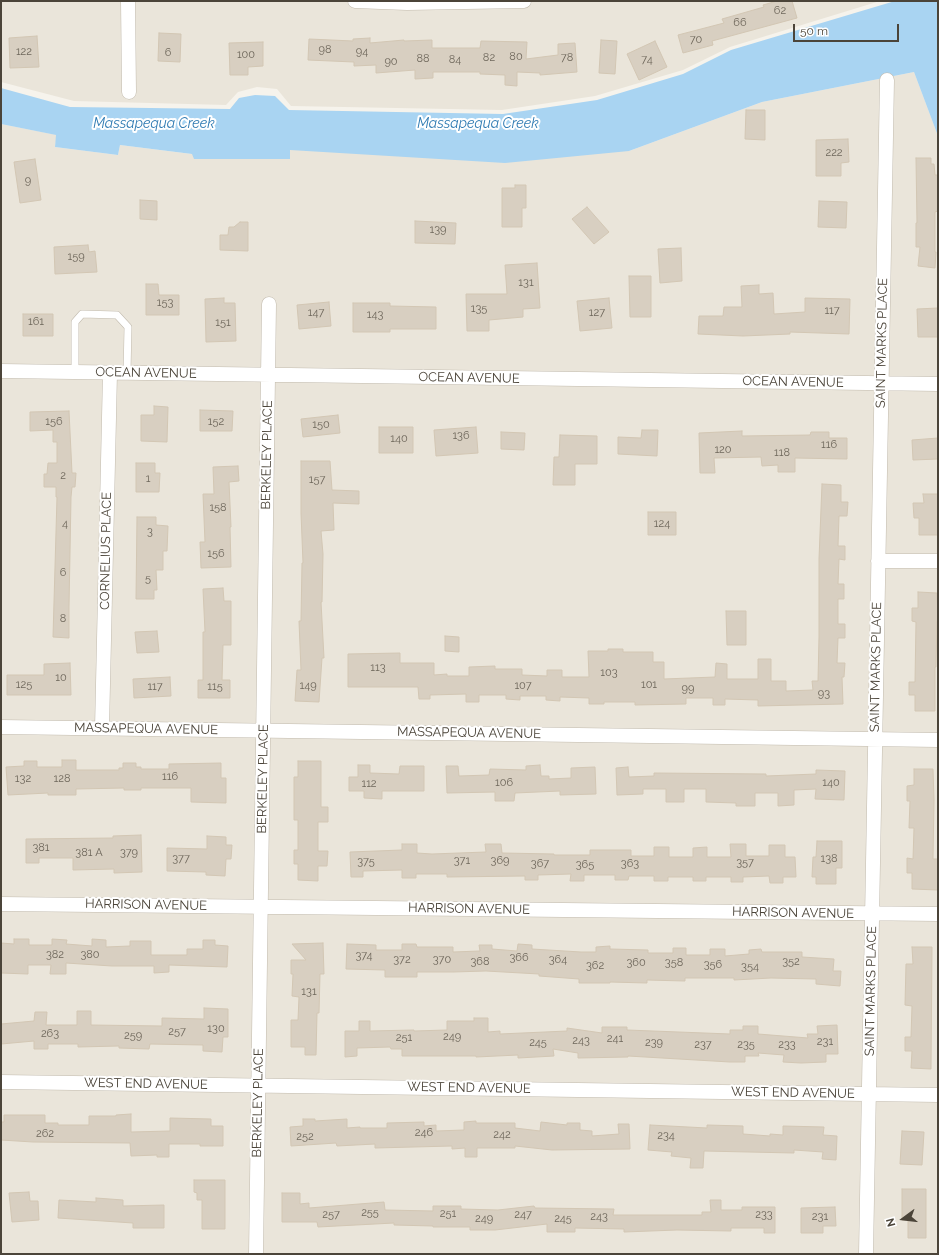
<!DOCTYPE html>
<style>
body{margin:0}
#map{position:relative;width:939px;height:1255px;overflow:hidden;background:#f6f3ec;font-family:Raleway,sans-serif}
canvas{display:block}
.frame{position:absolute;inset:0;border:2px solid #4b4439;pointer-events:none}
.north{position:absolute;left:883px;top:1199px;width:40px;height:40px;-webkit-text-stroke:3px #fff;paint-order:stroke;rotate:255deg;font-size:11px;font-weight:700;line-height:16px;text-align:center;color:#4b4439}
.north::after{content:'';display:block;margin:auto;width:14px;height:18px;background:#4b4439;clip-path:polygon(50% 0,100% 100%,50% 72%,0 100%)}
.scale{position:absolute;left:793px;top:24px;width:106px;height:18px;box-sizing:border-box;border:2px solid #4b4439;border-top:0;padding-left:5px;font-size:12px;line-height:14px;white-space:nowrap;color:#4b4439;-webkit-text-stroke:3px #fff;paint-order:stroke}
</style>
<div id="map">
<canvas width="939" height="1255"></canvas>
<div class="frame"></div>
<div class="north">N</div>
<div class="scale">50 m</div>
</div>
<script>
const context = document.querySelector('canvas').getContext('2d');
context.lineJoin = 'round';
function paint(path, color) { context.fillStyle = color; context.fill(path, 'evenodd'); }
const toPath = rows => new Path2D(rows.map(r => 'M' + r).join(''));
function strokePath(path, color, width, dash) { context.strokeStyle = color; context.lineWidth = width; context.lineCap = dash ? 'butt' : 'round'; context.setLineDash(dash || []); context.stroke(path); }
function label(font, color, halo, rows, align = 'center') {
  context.font = font + ' Raleway,sans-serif'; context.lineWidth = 4; context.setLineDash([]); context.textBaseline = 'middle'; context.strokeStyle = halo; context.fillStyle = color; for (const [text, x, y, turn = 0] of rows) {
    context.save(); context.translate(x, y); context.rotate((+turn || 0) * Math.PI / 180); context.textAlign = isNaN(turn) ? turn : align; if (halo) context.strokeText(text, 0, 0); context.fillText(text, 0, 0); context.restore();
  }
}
paint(toPath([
 [1,1,880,1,730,47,683,70,595,96,502,110,291,106,277,89,257,87,238,92,226,105,74,101,1,82],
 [914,72,938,136,938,1254,1,1254,1,124,57,135,55,147,118,155,120,145,192,154,290,159,290,150,629,151,762,102]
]), '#eae5da');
paint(toPath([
 [895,1,938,1,938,136,914,72,762,102,629,151,505,163,290,150,290,159,194,159,192,154,120,145,118,155,55,147,56,135,1,124,1,88,70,107,230,109,239,98,255,95,275,96,289,110,503,114,597,100,683,74,731,50]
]), '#a9d4f2');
const building = toPath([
 [777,1,792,1,797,18,712,41,713,45,683,53,678,35,724,23,722,19,764,7,763,5,777,1],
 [159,33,181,34,180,62,158,61,159,33],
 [37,36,39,67,10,68,9,38,37,36],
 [370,38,370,43,404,40,404,41,432,40,432,48,480,48,481,41,527,42,526,59,558,55,558,44,575,43,577,72,540,75,540,73,517,72,517,86,505,85,505,75,480,74,480,72,433,72,433,78,415,79,415,70,376,73,376,65,354,66,354,62,308,60,309,39,353,41,353,39,370,38],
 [601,40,617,41,615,74,599,73,601,40],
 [655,41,667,67,639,80,627,54,655,41],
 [263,42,263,66,248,67,248,75,230,75,229,43,263,42],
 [746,110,765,110,765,140,745,139,746,110],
 [848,139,849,162,841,163,841,176,816,176,816,140,848,139],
 [916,158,931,158,931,164,934,164,935,175,938,175,938,211,935,212,935,252,936,252,935,268,918,266,920,247,916,247,916,223,917,223,916,158],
 [35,159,41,200,20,203,14,162,35,159],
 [515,185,526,185,526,208,522,208,522,227,502,227,502,188,515,188,515,185],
 [140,200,157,201,157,220,140,219,140,200],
 [819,201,847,202,846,228,818,227,819,201],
 [587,207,609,232,594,244,572,219,587,207],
 [415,221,456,223,455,244,415,243,415,221],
 [240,222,248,222,248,251,220,250,220,235,228,235,229,227,234,227,240,222],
 [88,245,89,252,95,251,97,272,55,274,54,247,88,245],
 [681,248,682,281,660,283,658,249,681,248],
 [537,263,540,308,523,309,523,317,489,320,489,331,467,331,466,294,507,294,505,265,537,263],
 [629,276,651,276,651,317,630,317,629,276],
 [146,284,158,284,159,295,179,295,179,315,146,315,146,284],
 [759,285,759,294,773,293,774,314,805,312,805,298,850,299,849,334,790,332,790,334,743,336,698,334,699,316,723,316,724,307,742,307,741,286,759,285],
 [224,298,224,303,235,303,236,341,206,342,205,299,224,298],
 [609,298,612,328,580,331,577,301,609,298],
 [329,302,331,326,299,329,297,305,329,302],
 [353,303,390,303,390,306,436,307,436,329,390,329,390,332,353,332,353,303],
 [938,308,938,337,918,337,917,309,938,308],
 [23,314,53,314,53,336,23,336,23,314],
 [154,406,168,407,167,442,141,441,141,415,154,415,154,406],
 [200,410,233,411,232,431,200,431,200,410],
 [69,411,72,473,76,473,75,487,72,487,71,497,69,606,69,638,53,637,57,497,56,497,56,487,44,487,44,474,47,474,48,463,57,463,57,442,53,442,53,430,30,431,30,412,69,411],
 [338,415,340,433,303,437,301,419,338,415],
 [379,427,413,427,413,453,379,453,379,427],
 [476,427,478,453,436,456,434,430,476,427],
 [642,430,658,430,657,456,618,454,618,437,641,438,642,430],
 [742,431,742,436,810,435,811,432,829,432,829,438,847,438,847,459,795,458,795,472,778,472,778,465,762,466,761,457,714,458,715,473,700,473,699,433,742,431],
 [501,432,525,433,524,450,501,449,501,432],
 [560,435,597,436,597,464,575,464,575,485,553,485,554,457,559,457,560,435],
 [938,438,938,459,913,460,912,440,938,438],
 [301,461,330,461,332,490,359,491,359,504,333,503,334,530,321,531,323,554,322,602,321,602,324,658,322,658,319,702,295,701,297,670,301,670,299,621,301,621,302,563,303,563,301,513,301,461],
 [136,463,155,463,155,473,160,473,159,492,136,492,136,463],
 [238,466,239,481,229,482,231,527,230,527,231,567,201,568,200,542,205,542,203,494,214,494,213,467,238,466],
 [822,484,841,485,841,502,848,502,847,516,839,516,838,546,845,546,845,560,839,559,838,584,844,584,844,599,838,599,838,624,845,624,845,638,838,638,837,663,845,663,844,677,842,677,843,704,758,706,758,700,725,699,725,705,713,705,713,698,686,698,686,704,635,705,635,702,604,702,604,704,589,704,589,698,560,697,560,701,546,700,546,696,520,696,520,700,506,699,506,695,479,695,479,702,466,702,466,694,430,695,430,699,419,699,418,687,348,687,348,654,400,653,400,663,434,663,434,675,447,674,447,676,469,676,469,667,495,666,495,669,522,669,522,675,547,676,547,670,562,670,562,677,589,677,588,651,608,651,608,649,623,649,623,652,653,652,653,662,664,662,664,679,715,677,716,663,727,664,727,679,758,679,758,659,771,659,771,681,786,681,786,691,813,690,812,681,818,681,819,637,819,559,822,484],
 [923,494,938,494,938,535,919,535,919,518,914,518,913,503,924,503,923,494],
 [648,512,676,512,676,535,648,535,648,512],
 [137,517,156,517,156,525,168,526,167,551,163,551,163,570,156,570,157,590,154,590,154,599,136,599,137,517],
 [223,588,224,601,231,601,231,645,223,645,222,680,230,680,230,698,198,698,198,680,203,680,203,632,205,632,203,589,223,588],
 [918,592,937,593,938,618,937,622,936,667,935,667,935,711,915,711,915,695,909,695,909,682,915,682,916,622,912,621,912,608,918,608,918,592],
 [726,611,746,611,746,645,727,645,726,611],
 [157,631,159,652,137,653,135,632,157,631],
 [445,636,459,637,459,652,445,651,445,636],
 [70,663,71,695,7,695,7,675,44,675,44,664,70,663],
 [170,677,171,696,134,698,133,679,170,677],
 [62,760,76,760,76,770,119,770,119,768,123,768,123,763,136,763,136,767,141,767,141,769,169,769,169,764,221,763,221,778,226,778,226,803,191,802,191,788,141,788,141,790,124,790,124,788,76,789,76,795,48,795,48,793,8,795,6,767,24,766,24,761,37,761,37,767,62,767,62,760],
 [298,761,321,761,321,807,328,807,328,822,318,822,318,851,328,851,327,866,318,866,318,881,298,880,298,864,294,864,294,850,298,850,298,820,294,820,294,777,298,777,298,761],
 [358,765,370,765,370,773,399,774,400,766,424,766,424,791,382,791,382,799,364,798,364,791,349,791,349,777,358,777,358,765],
 [540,765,541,776,549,776,549,779,571,778,571,768,595,767,596,794,560,795,560,791,515,793,514,801,495,801,495,792,447,793,446,766,458,766,459,776,489,775,490,769,526,770,526,766,540,765],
 [628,767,629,777,654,776,654,773,766,774,766,776,816,774,816,770,845,771,844,800,815,799,816,789,794,790,794,805,778,806,778,793,755,793,755,806,736,806,736,803,706,802,706,789,684,789,684,802,666,802,666,789,643,789,643,794,617,795,616,768,628,767],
 [914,769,933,769,934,800,933,859,938,859,938,890,912,889,912,873,907,873,907,858,913,859,914,828,909,828,910,801,907,801,907,786,914,785,914,769],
 [141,835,142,872,114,873,114,869,73,870,73,858,39,858,39,863,26,863,26,839,113,838,113,836,141,835],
 [207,836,226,837,226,845,232,845,231,859,226,859,225,876,206,875,206,872,167,871,167,848,207,849,207,836],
 [817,841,842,841,842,868,836,868,836,884,816,884,816,877,812,877,813,857,816,857,817,841],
 [402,844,417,844,417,853,432,854,486,852,485,844,501,844,502,853,554,854,554,855,590,855,590,850,631,850,631,856,654,856,654,847,669,847,669,857,693,857,693,848,707,847,707,857,731,857,730,844,746,844,746,856,769,856,769,845,785,845,785,857,795,857,796,877,783,877,783,883,770,883,769,876,743,877,743,882,731,882,731,877,706,877,706,881,693,881,693,877,668,877,668,881,654,881,654,876,629,876,628,880,615,880,615,875,584,875,584,881,570,881,571,874,538,875,538,880,525,880,525,876,447,877,447,874,416,874,416,878,402,878,402,870,363,871,363,877,351,877,350,852,402,850,402,844],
 [14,939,29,939,29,945,52,945,52,939,67,940,66,944,92,946,92,939,106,940,106,947,130,946,130,941,151,941,151,955,187,955,187,949,203,949,203,940,215,940,215,945,228,946,227,967,169,965,169,972,154,973,154,966,112,966,66,963,66,974,50,974,51,965,28,965,28,974,1,973,1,943,14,944,14,939],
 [323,943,324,974,320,974,319,1013,317,1013,316,1055,305,1055,305,1047,291,1047,291,1020,298,1020,299,997,292,996,293,974,291,974,291,960,306,960,292,944,323,943],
 [347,944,376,945,376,950,402,950,402,944,416,944,417,947,453,947,453,952,480,951,479,945,492,945,492,949,517,951,518,944,532,945,532,949,581,952,596,952,596,947,610,946,610,949,648,950,648,953,673,953,673,948,686,948,686,955,710,955,710,949,725,949,725,956,749,954,749,950,761,949,762,952,802,952,802,957,834,959,833,971,841,971,840,986,816,984,816,979,771,978,734,980,734,978,685,978,685,981,647,980,647,983,610,982,610,983,579,983,579,979,539,976,539,974,486,971,453,972,417,972,417,977,385,977,385,970,346,969,347,944],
 [912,947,932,947,931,1069,911,1068,912,1051,905,1051,905,1037,911,1037,912,1006,905,1005,906,964,913,964,912,947],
 [204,1008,228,1009,228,1037,223,1037,222,1052,203,1051,203,1045,150,1044,149,1049,119,1048,119,1046,78,1047,78,1044,48,1044,48,1049,34,1049,34,1041,1,1044,1,1024,34,1021,35,1012,47,1012,46,1025,77,1025,77,1011,91,1011,91,1025,162,1026,162,1018,204,1019,204,1008],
 [474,1018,488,1018,488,1032,500,1031,500,1034,567,1031,567,1028,602,1033,602,1027,627,1027,627,1030,730,1034,730,1030,743,1030,743,1026,758,1026,758,1034,808,1038,807,1034,818,1034,817,1026,837,1025,838,1054,826,1054,826,1062,801,1063,783,1062,784,1055,758,1053,759,1056,745,1056,745,1062,730,1062,628,1056,628,1057,578,1058,578,1053,553,1049,554,1056,518,1058,518,1055,476,1057,476,1056,402,1056,402,1049,391,1049,390,1047,357,1048,357,1056,345,1057,345,1031,359,1031,359,1021,370,1021,370,1031,414,1030,414,1031,447,1030,447,1021,474,1021,474,1018],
 [131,1114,131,1132,170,1131,170,1118,211,1119,211,1126,223,1126,223,1146,200,1146,200,1144,169,1144,169,1157,157,1157,157,1155,131,1156,130,1143,33,1142,1,1140,1,1122,4,1122,4,1115,45,1115,45,1123,58,1123,58,1125,89,1125,89,1116,116,1116,116,1115,131,1114],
 [303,1119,315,1119,315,1121,347,1119,347,1128,360,1127,360,1128,387,1128,387,1123,424,1122,424,1126,436,1125,436,1131,464,1130,464,1122,476,1121,476,1123,515,1123,515,1128,540,1131,541,1122,567,1125,567,1123,580,1123,580,1130,592,1131,592,1136,619,1134,618,1124,629,1124,630,1149,552,1150,515,1146,515,1148,477,1148,477,1157,465,1157,465,1148,452,1149,452,1146,375,1148,375,1144,337,1146,336,1143,291,1146,290,1127,303,1126,303,1119],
 [650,1125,707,1128,707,1125,743,1126,743,1134,770,1136,770,1134,783,1135,783,1126,824,1127,823,1135,837,1136,836,1160,822,1159,823,1152,794,1150,794,1153,704,1151,703,1168,690,1168,691,1158,671,1156,672,1152,648,1150,650,1125],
 [902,1131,924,1132,922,1165,900,1164,902,1131],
 [194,1180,225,1180,225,1229,202,1229,202,1200,197,1200,197,1193,194,1192,194,1180],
 [902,1189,926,1189,926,1238,908,1238,908,1220,902,1220,902,1189],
 [29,1192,30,1201,38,1201,39,1220,12,1222,9,1193,29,1192],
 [282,1193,300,1193,300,1204,309,1203,309,1208,384,1202,385,1210,433,1211,433,1206,461,1206,461,1209,498,1210,534,1206,535,1208,614,1209,613,1215,702,1215,702,1212,711,1212,710,1200,721,1200,721,1210,742,1210,742,1207,775,1207,775,1233,764,1233,764,1228,731,1228,731,1231,677,1230,624,1232,624,1229,575,1228,575,1232,547,1232,547,1224,495,1230,470,1230,470,1227,433,1227,433,1226,394,1225,394,1223,318,1227,317,1222,282,1222,282,1193],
 [96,1198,123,1200,123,1206,164,1205,164,1228,133,1228,133,1223,58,1218,59,1200,96,1202,96,1198],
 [835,1207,836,1226,823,1226,823,1233,801,1233,801,1208,835,1207]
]);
paint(building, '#d8cfc1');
strokePath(building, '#d3c7b4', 1);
const lane = toPath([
 [75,372,75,322,82,314,117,315,128,327,127,373]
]);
const street = toPath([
 [128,1,129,92],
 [355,1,407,3,524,1],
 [1,371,938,384],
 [878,561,938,561],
 [1,727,938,740],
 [102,728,110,373],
 [1,904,938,914],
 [1,1082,938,1095],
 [256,1254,269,304],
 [866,1254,887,80]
]);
strokePath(lane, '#c2bbae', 8);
strokePath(street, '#c2bbae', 15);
strokePath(lane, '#fff', 7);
strokePath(street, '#fff', 14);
label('11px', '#6e675b', null, [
 ["62",780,11],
 ["66",740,23],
 ["70",696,40],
 ["98",325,50],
 ["122",24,52],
 ["94",362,52],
 ["6",168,53],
 ["100",246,55],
 ["80",516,57],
 ["82",489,58],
 ["78",567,58],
 ["88",423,59],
 ["84",455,60],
 ["74",647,60],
 ["90",391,62],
 ["222",834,153],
 ["9",28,181],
 ["139",438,230],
 ["159",76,257],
 ["131",526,283],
 ["153",165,303],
 ["135",479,309],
 ["117",832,311],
 ["147",316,313],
 ["127",597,313],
 ["143",375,315],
 ["161",36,322],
 ["151",223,323],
 ["156",54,422],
 ["152",216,422],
 ["150",321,425],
 ["136",461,436],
 ["140",399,439],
 ["116",829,445],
 ["120",723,450],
 ["118",782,453],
 ["2",63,476],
 ["1",148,479],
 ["157",317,480],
 ["158",218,508],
 ["4",65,524],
 ["124",662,524],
 ["3",150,532],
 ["156",216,554],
 ["6",63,573],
 ["5",148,579],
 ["8",63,619],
 ["113",378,668],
 ["103",609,673],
 ["10",61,678],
 ["125",24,685],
 ["101",649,685],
 ["149",308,686],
 ["107",523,686],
 ["117",155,687],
 ["115",215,687],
 ["99",688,689],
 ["93",824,694],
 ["116",170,777],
 ["132",23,779],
 ["128",62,779],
 ["106",504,783],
 ["140",831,783],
 ["112",369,784],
 ["381",41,848],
 ["381 A",89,853],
 ["379",129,853],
 ["377",181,859],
 ["138",829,859],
 ["371",462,861],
 ["369",500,861],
 ["375",366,862],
 ["357",745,863],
 ["367",540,864],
 ["363",630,864],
 ["365",585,865],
 ["382",55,955],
 ["380",90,955],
 ["374",364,956],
 ["366",519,958],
 ["372",402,960],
 ["370",442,960],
 ["364",558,960],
 ["368",480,962],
 ["352",791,962],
 ["360",636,963],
 ["358",674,963],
 ["356",713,965],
 ["362",595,966],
 ["354",750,967],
 ["131",309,992],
 ["130",216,1029],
 ["257",177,1032],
 ["263",50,1034],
 ["259",133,1036],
 ["249",452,1037],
 ["251",404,1038],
 ["241",615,1039],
 ["243",581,1041],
 ["231",825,1042],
 ["245",538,1043],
 ["239",654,1043],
 ["237",703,1045],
 ["235",746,1045],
 ["233",787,1045],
 ["246",424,1133],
 ["262",45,1134],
 ["242",502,1135],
 ["234",666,1136],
 ["252",305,1137],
 ["255",370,1213],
 ["251",448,1214],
 ["257",331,1215],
 ["247",523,1215],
 ["233",764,1215],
 ["243",599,1217],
 ["231",820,1217],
 ["249",484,1219],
 ["245",563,1219]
]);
label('13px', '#4b4439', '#fff', [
 ["SAINT MARKS PLACE",882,343,-89],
 ["OCEAN AVENUE",146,373,1],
 ["OCEAN AVENUE",469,378,1],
 ["OCEAN AVENUE",793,382,1],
 ["BERKELEY PLACE",267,455,-89],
 ["CORNELIUS PLACE",106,551,-89],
 ["SAINT MARKS PLACE",876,667,-89],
 ["MASSAPEQUA AVENUE",146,729,1],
 ["MASSAPEQUA AVENUE",469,733,1],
 ["BERKELEY PLACE",263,779,-89],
 ["HARRISON AVENUE",146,905,1],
 ["HARRISON AVENUE",469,909,1],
 ["HARRISON AVENUE",793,913,1],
 ["SAINT MARKS PLACE",871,991,-89],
 ["WEST END AVENUE",146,1084,1],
 ["WEST END AVENUE",469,1088,1],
 ["WEST END AVENUE",793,1093,1],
 ["BERKELEY PLACE",258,1103,-89]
]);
label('italic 14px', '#2e7ab2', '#fff', [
 ["Massapequa Creek",154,124],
 ["Massapequa Creek",478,124]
]);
</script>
